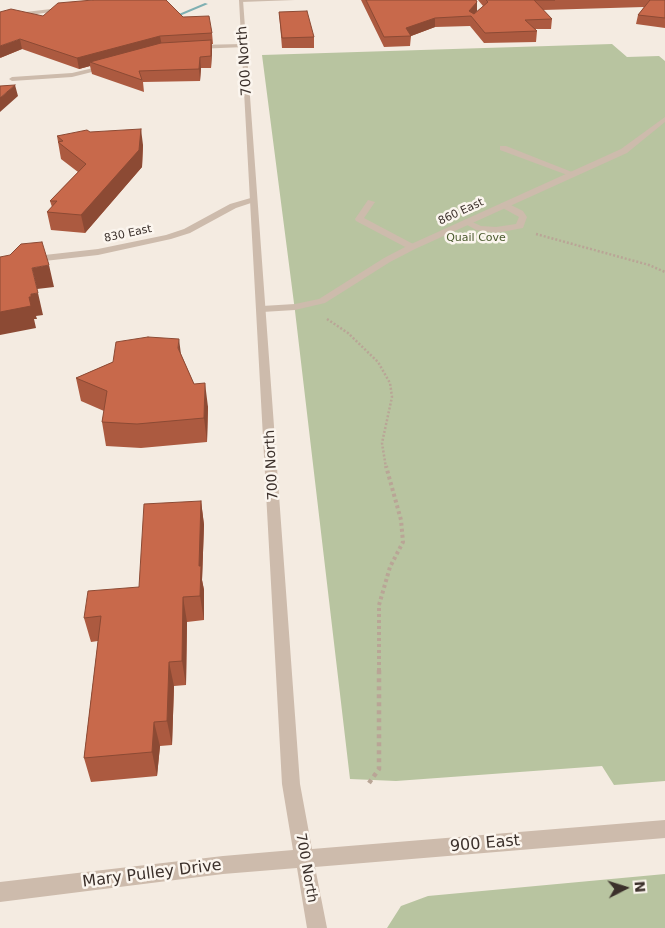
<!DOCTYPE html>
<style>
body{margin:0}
#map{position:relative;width:665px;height:928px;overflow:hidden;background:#f4ebe1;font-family:"DejaVu Sans",sans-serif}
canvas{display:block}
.north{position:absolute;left:600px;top:863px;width:50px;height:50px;-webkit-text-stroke:4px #fbf5ee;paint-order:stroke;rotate:85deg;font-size:14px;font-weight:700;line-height:20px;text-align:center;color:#3b302b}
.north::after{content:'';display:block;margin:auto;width:18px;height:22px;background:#3b302b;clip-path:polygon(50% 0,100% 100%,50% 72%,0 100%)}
</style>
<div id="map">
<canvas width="665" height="928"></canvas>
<div class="north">N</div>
</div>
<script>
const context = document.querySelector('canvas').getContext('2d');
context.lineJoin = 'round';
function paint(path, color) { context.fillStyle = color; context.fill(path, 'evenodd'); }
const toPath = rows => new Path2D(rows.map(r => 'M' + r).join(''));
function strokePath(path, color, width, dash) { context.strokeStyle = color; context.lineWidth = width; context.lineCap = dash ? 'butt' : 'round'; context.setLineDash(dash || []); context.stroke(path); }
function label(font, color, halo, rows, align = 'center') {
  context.font = font + ' "DejaVu Sans",sans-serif'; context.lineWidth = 5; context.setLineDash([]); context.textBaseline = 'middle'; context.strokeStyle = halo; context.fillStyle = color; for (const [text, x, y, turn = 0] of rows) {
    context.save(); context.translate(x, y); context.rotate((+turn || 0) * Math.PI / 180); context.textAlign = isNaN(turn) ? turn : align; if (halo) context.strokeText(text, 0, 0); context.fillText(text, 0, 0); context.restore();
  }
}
paint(toPath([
 [612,44,627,57,659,56,665,61,665,781,614,785,602,766,396,781,350,779,295,311,262,55],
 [665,874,665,928,387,928,401,906,428,896]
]), '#b8c4a0');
paint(toPath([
 [205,3,208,4,170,20,167,19,205,3]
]), '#7fb0b2');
strokePath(toPath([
 [536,234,649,265,665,272],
 [327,319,348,333,378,362,390,383,392,397,382,443,386,468]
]), '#b9a596', 2.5, [2, 2]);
strokePath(toPath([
 [379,671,379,605,390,567,403,542,401,520,386,466]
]), '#b9a596', 4, [3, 3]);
strokePath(toPath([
 [369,783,379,769,379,670]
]), '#b9a596', 4.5, [4, 4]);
paint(toPath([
 [68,7,66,10,0,19,0,15,68,7],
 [500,146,506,146,577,174,570,176,500,150,500,146],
 [368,200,375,202,364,218,415,245,415,249,409,249,356,221,355,219,368,200],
 [501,203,507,203,523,211,527,217,523,228,496,233,476,230,462,222,466,219,481,226,496,227,516,224,519,217,501,207,501,203]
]), '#cdbbac');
paint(toPath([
 [239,0,295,0,241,2,239,0],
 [243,44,245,47,196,49,193,47,196,45,243,44],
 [106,65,108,68,72,77,12,81,9,79,12,77,72,73,106,65],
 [665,117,665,122,627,153,415,249,390,262,325,303,295,310,262,312,257,309,262,306,295,304,319,299,384,258,409,245,621,149,665,117],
 [254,197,257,197,257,201,236,208,190,233,171,239,98,255,0,266,0,260,98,249,166,235,184,229,230,204,254,197]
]), '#cdbbac');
paint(toPath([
 [239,0,243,0,300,784,312,849,665,820,665,838,315,867,327,928,307,928,297,868,223,874,0,902,0,882,223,856,293,850,282,784,239,0]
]), '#cdbbac');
paint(toPath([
 [361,0,476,0,477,2,477,11,474,14,483,6,478,0,665,0,665,28,636,24,638,15,644,7,543,10,552,19,551,29,535,29,537,31,536,42,484,43,470,26,435,27,411,36,410,46,384,47],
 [279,12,314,37,314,48,282,48],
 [43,16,183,17,212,33,213,44,212,44,212,51,211,68,201,68,200,81,143,82,144,92,92,74,90,66,79,69,22,49,0,58],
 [90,132,143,145,142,167,85,233,51,230,47,212,52,207,50,201,78,172,61,159,57,136],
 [181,354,194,384,208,407,207,442,141,448,106,446,102,422,104,411,81,401,76,378,113,362],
 [201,501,204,525,202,580,204,590,204,620,187,622,186,685,174,686,172,745,160,746,157,776,91,782,84,758,98,641,91,642,84,618,139,587]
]), '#ac5a40');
paint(toPath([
 [477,2,477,11,471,17,469,11],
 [435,18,435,27,411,36,406,28],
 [160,36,162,46,90,62,90,66,79,69,77,58],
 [20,39,22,49,0,58,0,46],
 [211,40,212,51,211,68],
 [200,57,201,68,200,81,199,69],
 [15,85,18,96,0,112,0,98],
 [141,129,143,145,142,167,85,233,81,215],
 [49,265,54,287,37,289,32,268],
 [38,293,43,315,36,316,37,319,34,319,36,328,0,335,0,312,29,297,31,294],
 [179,339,182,362,178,348],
 [205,383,208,407,207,442,204,418],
 [201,501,204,525,202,580,204,590,204,620,200,596,199,566],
 [183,597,187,622,186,685,182,661],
 [169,662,174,686,172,745,167,721],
 [154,722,160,746,157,776,152,752]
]), '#8c4a34');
const building = toPath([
 [93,0,166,0,183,17,209,16,212,33,160,36,77,58,20,39,0,46,0,12,11,9,43,16,58,3,93,0],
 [366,0,476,0,477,2,469,11,474,14,488,2,486,0,555,0,534,0,552,19,525,20,537,31,485,33,471,16,435,18,406,28,411,36,384,37,366,0],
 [650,0,665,0,665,18,638,15,650,0],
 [307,11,314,37,282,38,279,12,307,11],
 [211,40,211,56,200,57,199,69,139,71,142,80,90,62,161,43,211,40],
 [15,85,0,98,0,86,15,85],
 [141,129,139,150,81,215,47,212,57,201,50,201,86,164,58,142,63,141,57,136,87,130,90,132,141,129],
 [42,242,49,265,32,268,38,293,31,294,31,297,29,297,31,306,0,312,0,257,10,255,21,244,42,242],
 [148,337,179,339,178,348,194,384,205,383,204,418,137,424,102,422,107,391,76,378,113,362,116,342,148,337],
 [201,501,199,566,201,566,200,596,183,597,182,661,169,662,167,721,154,722,152,752,84,758,101,616,84,618,88,591,139,587,144,504,201,501]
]);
paint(building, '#c8694b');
strokePath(building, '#8c4a34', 1);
label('11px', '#3b302b', '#fbf5ee', [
 ["860 East",461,212,-25],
 ["830 East",128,234,-12]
]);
label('11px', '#4a5a2e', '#fbf5ee', [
 ["Quail Cove",476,238]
]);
label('14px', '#3b302b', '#fbf5ee', [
 ["700 North",245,61,-94],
 ["700 North",272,465,-93],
 ["700 North",306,868,80]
]);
label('16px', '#3b302b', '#fbf5ee', [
 ["900 East",485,844,-5],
 ["Mary Pulley Drive",152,874,-7]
]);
</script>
